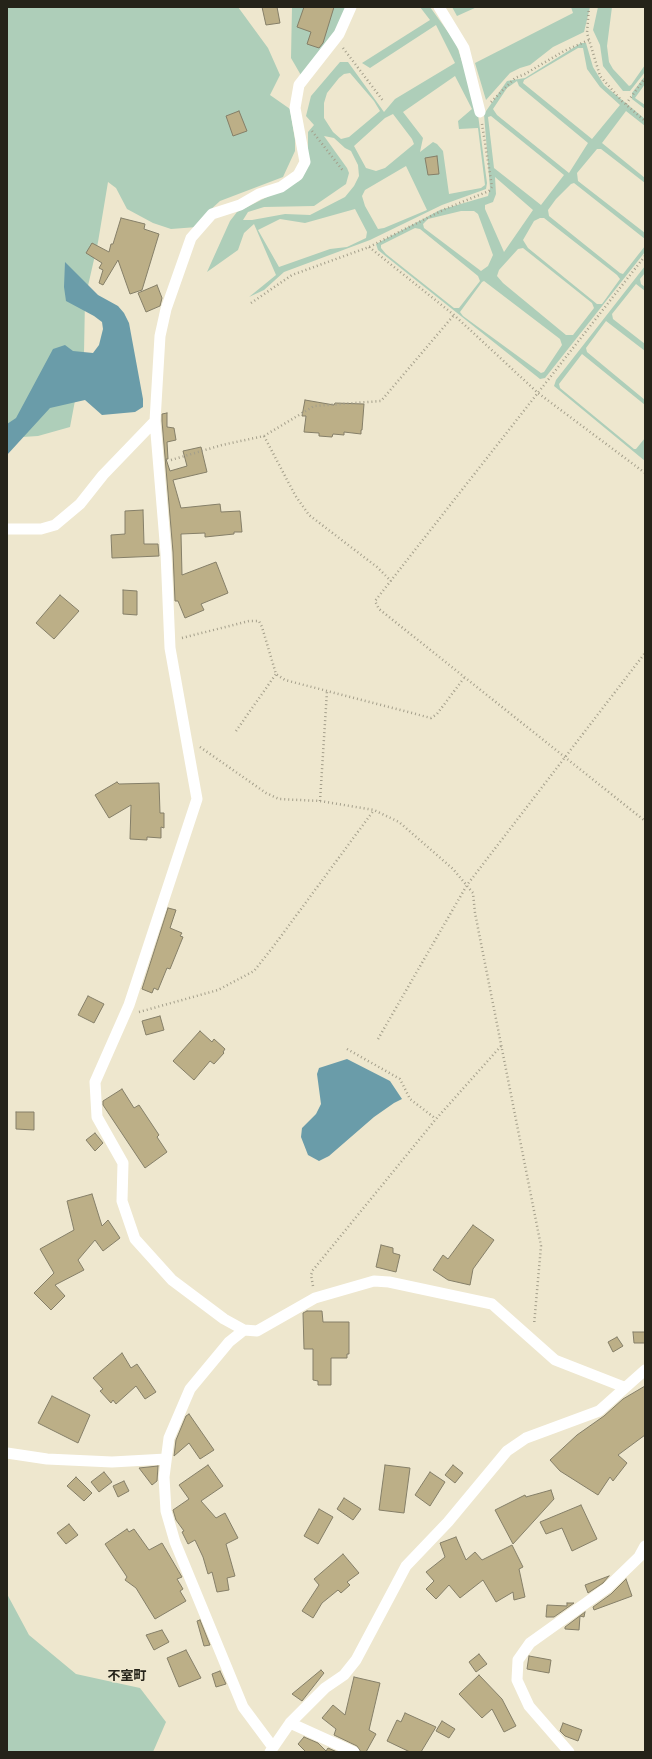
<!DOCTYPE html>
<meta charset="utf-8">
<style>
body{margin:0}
#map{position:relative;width:652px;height:1759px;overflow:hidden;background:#eee7ce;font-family:"Asap Condensed",sans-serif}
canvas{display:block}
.frame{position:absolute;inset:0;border:8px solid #252319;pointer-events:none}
</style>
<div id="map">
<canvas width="652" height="1759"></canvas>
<div class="frame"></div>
</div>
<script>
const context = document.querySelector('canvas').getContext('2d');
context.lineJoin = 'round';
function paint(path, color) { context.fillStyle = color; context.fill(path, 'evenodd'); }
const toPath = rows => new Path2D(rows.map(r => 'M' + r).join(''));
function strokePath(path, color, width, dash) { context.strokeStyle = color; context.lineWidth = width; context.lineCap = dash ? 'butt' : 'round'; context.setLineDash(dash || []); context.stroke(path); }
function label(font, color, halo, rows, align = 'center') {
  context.font = font + ' "Asap Condensed","Noto Sans JP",sans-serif'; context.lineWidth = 3; context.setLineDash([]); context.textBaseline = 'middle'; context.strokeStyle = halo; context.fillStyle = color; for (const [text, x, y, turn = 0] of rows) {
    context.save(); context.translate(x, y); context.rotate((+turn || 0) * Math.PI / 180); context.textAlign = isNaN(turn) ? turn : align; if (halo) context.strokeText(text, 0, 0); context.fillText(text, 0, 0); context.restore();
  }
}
paint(toPath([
 [7,7,238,7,268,48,280,75,270,95,290,109,295,140,295,151,283,177,220,201,208,212,197,227,171,229,153,223,127,209,116,188,108,182,98,242,85,299,84,353,70,427,38,436,7,438],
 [292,7,348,7,337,32,302,77,291,58],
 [420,7,430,7,456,43,477,107,487,183,486,189,442,205,370,240,284,272,264,290,249,297,276,275,254,224,244,233,238,250,207,272,230,221,237,212,299,181,308,165,308,132,314,125,306,116,311,96,340,62,348,62,384,112,395,99,455,63,436,25,370,68,362,63,430,20],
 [350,73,374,101,380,111,349,137,341,139,333,132,324,118,324,103,327,93,339,78,344,74],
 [455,76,472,109,458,121,459,129,478,128,485,185,481,188,449,194,443,151,437,144,433,142,420,152,423,138,403,112],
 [393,114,412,139,414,144,385,168,376,171,366,168,354,146,385,118],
 [324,136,334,138,345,148,351,151,358,165,359,176,354,186,345,197,310,215,285,214,252,220,243,220,248,212,264,207,314,206,346,184,349,173,347,168],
 [406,166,427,210,384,228,378,229,365,206,362,196,365,190],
 [355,209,367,232,366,238,347,247,330,249,279,267,258,230,280,219,305,223],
 [452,7,477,7,457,16],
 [571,7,590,7,584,32,553,47,530,65,520,68,510,73,486,100,475,63,573,13],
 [598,7,612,7,607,46,609,62,613,69,629,86,631,85,645,65,645,72,630,91,623,91,603,66,600,45,593,30],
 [581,43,586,43,593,67,604,85,645,119,645,126,626,111,602,143,645,178,645,183,601,149,597,149,577,173,578,181,645,233,645,239,574,183,571,184,556,199,548,210,549,216,620,273,623,274,645,246,645,252,545,378,540,379,378,250,376,244,440,210,488,196,490,188,484,114,507,81,525,78],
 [578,48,583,48,587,69,600,87,620,105,592,139,523,83,524,80],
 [517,81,519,86,588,143,569,173,497,115,493,109,507,88],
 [491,116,564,175,541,205,494,168,488,117],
 [495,177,533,210,504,252,485,209,485,205,493,202,496,194],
 [461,211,474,211,478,214,493,255,488,266,481,271,424,228,423,224,428,219],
 [540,218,544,218,617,275,620,279,602,304,597,304,528,248,523,240,534,221],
 [415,228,420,229,478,276,480,281,459,308,454,308,386,254,381,248,381,245],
 [523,248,592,303,594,308,573,335,566,335,503,283,497,276,499,270,518,249],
 [484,281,560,339,562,345,544,372,541,373,463,316,460,312,482,282],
 [645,76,645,84,635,98,645,105,645,109,632,99,632,93],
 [645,266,645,273,640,279,641,284,645,287,645,291,636,284,612,314,613,319,645,344,645,351,606,321,586,348,587,352,645,400,645,405,582,354,559,384,560,388,634,449,636,449,645,438,645,461,554,386,556,380],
 [7,1594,29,1635,76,1674,140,1688,166,1722,153,1752,7,1752]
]), '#aeceb9');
paint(toPath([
 [65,262,98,295,118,306,124,313,129,323,143,399,143,407,135,412,102,415,85,400,50,408,7,455,7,424,16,418,53,349,65,345,73,351,93,353,99,345,103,329,102,322,94,316,66,301,64,287],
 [347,1059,390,1081,402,1099,394,1103,374,1117,329,1156,319,1161,308,1155,301,1137,302,1128,316,1114,321,1104,317,1074,319,1068]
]), '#6a9ca9');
const building = toPath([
 [262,7,277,7,280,23,266,25,262,7],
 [304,7,334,7,323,43,319,48,307,44,311,32,297,27,304,7],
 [239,111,247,131,233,136,226,116,239,111],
 [437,156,439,174,428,175,425,158,437,156],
 [121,218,145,224,144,229,159,234,142,290,130,294,118,260,103,285,99,283,103,270,99,268,102,263,86,253,92,243,109,252,111,244,113,244,121,218],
 [157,285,162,298,160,306,146,312,138,293,157,285],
 [305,400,334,405,335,403,364,404,362,430,361,430,361,434,344,432,344,435,333,434,332,437,319,436,319,433,304,432,306,416,302,416,305,400],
 [167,413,167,427,174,428,176,440,167,442,168,459,166,459,170,471,187,466,183,451,201,447,207,472,173,480,181,508,220,504,221,512,240,511,242,532,234,532,234,534,205,537,205,533,181,534,182,575,216,562,228,593,201,604,204,610,185,618,178,601,175,601,173,552,162,421,162,414,167,413],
 [143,510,144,544,158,544,159,556,112,558,111,535,125,534,125,511,143,510],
 [123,590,137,591,137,615,123,614,123,590],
 [60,595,79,611,54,639,36,623,60,595],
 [117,782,119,784,159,783,160,813,164,813,164,828,161,827,161,838,147,837,147,840,130,839,131,805,109,818,95,795,117,782],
 [168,908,176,910,170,928,182,933,180,936,183,937,170,969,167,968,158,990,154,988,152,993,142,989,168,908],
 [88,996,104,1004,94,1023,78,1015,88,996],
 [160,1016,164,1030,146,1035,142,1021,160,1016],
 [200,1031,212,1042,214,1039,225,1049,223,1052,224,1053,214,1064,210,1061,194,1080,173,1061,200,1031],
 [122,1089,134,1108,139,1105,159,1135,157,1137,167,1152,145,1168,103,1105,103,1101,122,1089],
 [16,1112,34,1112,34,1130,16,1129,16,1112],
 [95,1133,103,1143,95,1151,86,1140,95,1133],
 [92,1194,102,1226,108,1220,120,1238,103,1251,95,1240,78,1260,84,1270,55,1285,65,1296,51,1310,34,1293,54,1273,40,1249,74,1230,67,1201,92,1194],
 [473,1225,494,1240,473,1269,470,1285,448,1280,433,1270,443,1255,448,1259,473,1225],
 [381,1245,393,1248,393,1253,400,1255,396,1272,376,1267,381,1245],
 [307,1311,322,1311,323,1322,349,1322,349,1354,347,1354,347,1358,331,1358,331,1385,318,1385,318,1381,313,1380,313,1349,304,1349,303,1313,307,1311],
 [633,1332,645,1332,645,1343,634,1343,633,1332],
 [617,1337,623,1346,613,1352,608,1342,617,1337],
 [122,1353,131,1368,137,1364,156,1392,145,1399,136,1386,116,1404,113,1400,111,1403,100,1391,103,1389,93,1378,122,1353],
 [645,1386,645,1435,618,1455,627,1463,613,1481,610,1477,598,1495,560,1471,550,1460,577,1435,604,1416,623,1399,645,1386],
 [52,1396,90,1415,78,1443,38,1423,52,1396],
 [189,1414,214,1450,200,1459,189,1443,174,1456,176,1440,186,1416,189,1414],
 [208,1465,223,1486,201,1501,216,1518,225,1513,238,1538,226,1544,235,1576,227,1578,229,1590,217,1592,212,1572,208,1574,203,1557,195,1540,188,1544,182,1532,184,1531,176,1520,173,1510,189,1499,179,1485,208,1465],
 [385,1465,410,1468,404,1513,379,1510,385,1465],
 [453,1465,463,1473,455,1483,445,1475,453,1465],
 [158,1466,157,1481,152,1485,139,1468,158,1466],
 [104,1472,112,1482,99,1492,91,1482,104,1472],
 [430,1472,445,1482,430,1506,415,1495,430,1472],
 [76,1477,92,1493,84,1501,67,1486,76,1477],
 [124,1481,129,1491,118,1497,113,1486,124,1481],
 [551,1490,554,1499,513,1544,495,1510,525,1495,526,1497,551,1490],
 [344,1498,361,1509,353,1520,337,1509,344,1498],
 [581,1505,597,1539,572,1551,562,1528,546,1534,540,1522,581,1505],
 [319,1509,333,1517,318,1544,304,1536,319,1509],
 [69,1524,78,1535,66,1544,57,1533,69,1524],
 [127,1529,129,1532,134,1529,149,1550,162,1543,182,1577,177,1579,183,1589,180,1591,186,1601,155,1619,136,1588,125,1580,127,1577,105,1544,127,1529],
 [456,1537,466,1560,475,1552,482,1560,512,1545,523,1567,519,1569,525,1597,514,1600,513,1592,496,1602,483,1580,460,1598,449,1585,436,1599,426,1589,434,1581,426,1572,445,1557,440,1543,456,1537],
 [343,1554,359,1573,347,1582,350,1585,341,1593,338,1590,322,1603,313,1618,302,1611,319,1585,314,1579,343,1554],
 [609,1576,603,1583,588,1593,585,1585,609,1576],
 [626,1579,632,1596,594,1610,593,1607,611,1594,626,1579],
 [567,1603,574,1603,554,1617,546,1617,547,1605,567,1606,567,1603],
 [585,1612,584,1617,580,1616,579,1630,565,1629,565,1627,585,1612],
 [200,1620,210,1645,204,1646,197,1621,200,1620],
 [162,1630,169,1642,154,1650,146,1635,162,1630],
 [186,1650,201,1678,179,1687,167,1658,186,1650],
 [479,1654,487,1664,476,1672,469,1662,479,1654],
 [529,1656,551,1660,549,1673,527,1669,529,1656],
 [321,1670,324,1673,302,1701,292,1694,321,1670],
 [220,1671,226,1684,216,1687,212,1674,220,1671],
 [479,1675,502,1699,516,1726,504,1732,492,1709,482,1718,459,1694,479,1675],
 [354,1677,380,1683,369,1730,376,1734,366,1752,361,1752,357,1746,334,1735,336,1729,322,1718,333,1705,345,1715,354,1677],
 [405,1713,436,1727,421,1752,410,1752,387,1741,397,1720,401,1722,405,1713],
 [442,1721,455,1729,449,1738,436,1731,442,1721],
 [563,1723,582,1730,578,1741,565,1736,560,1731,563,1723],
 [304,1737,318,1743,326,1751,328,1748,337,1752,306,1752,298,1744,304,1737]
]);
paint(building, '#bcaf87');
strokePath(building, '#857f68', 1);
strokePath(toPath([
 [589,7,587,33,600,76,622,101,645,121],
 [343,48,384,102],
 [491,102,515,78,525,74,564,51,589,40],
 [626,104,645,78],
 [312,131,344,172],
 [369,247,454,315,538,393,645,473],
 [645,256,375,601,379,609,645,821],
 [251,303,292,275,369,247,445,209,489,191,492,187,482,124],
 [264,436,295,495,309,515,377,567,391,581],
 [171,460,222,445,264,436,314,406,381,401,454,315],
 [182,638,249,621,259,621,262,627,276,674,285,680,431,718,437,714,464,678],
 [236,731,276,674],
 [200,747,266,793,279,799,320,801,374,810,399,822,453,869,473,893,475,913,541,1246,534,1325],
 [320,801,327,691],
 [139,1012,218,990,254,971,273,947,374,810],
 [378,1039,467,885,645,653],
 [347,1049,400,1079,410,1099,436,1119],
 [313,1286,311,1275,313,1270,436,1119,501,1046]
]), '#a49f8b', 2.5, [1, 3]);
strokePath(toPath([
 [351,7,339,34,299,85,295,108,305,162,298,175,281,187,259,194,240,205,212,214,191,238,166,309,160,336,155,421,166,553,170,648,197,799,129,1005,95,1082,97,1117,123,1163,122,1201,135,1239,172,1280,224,1319,244,1330,257,1331,315,1298,374,1281,389,1282,492,1304,555,1360,624,1387],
 [439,7,464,48,480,112],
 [7,529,41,529,55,525,80,504,103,475,155,421],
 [244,1330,229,1342,190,1389,169,1438,164,1477,166,1511,175,1542,243,1707,272,1746],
 [7,1453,47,1459,112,1462,166,1459],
 [290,1723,354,1752],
 [270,1752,290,1723,325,1688,344,1675,356,1660,406,1566,448,1522,507,1451,526,1438,599,1411,645,1370],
 [569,1752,529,1706,517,1680,518,1660,530,1643,607,1588,639,1557,645,1546]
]), '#fff', 11);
label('bold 13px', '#252319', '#eee7ce', [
 ["不室町",127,1676]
]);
</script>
